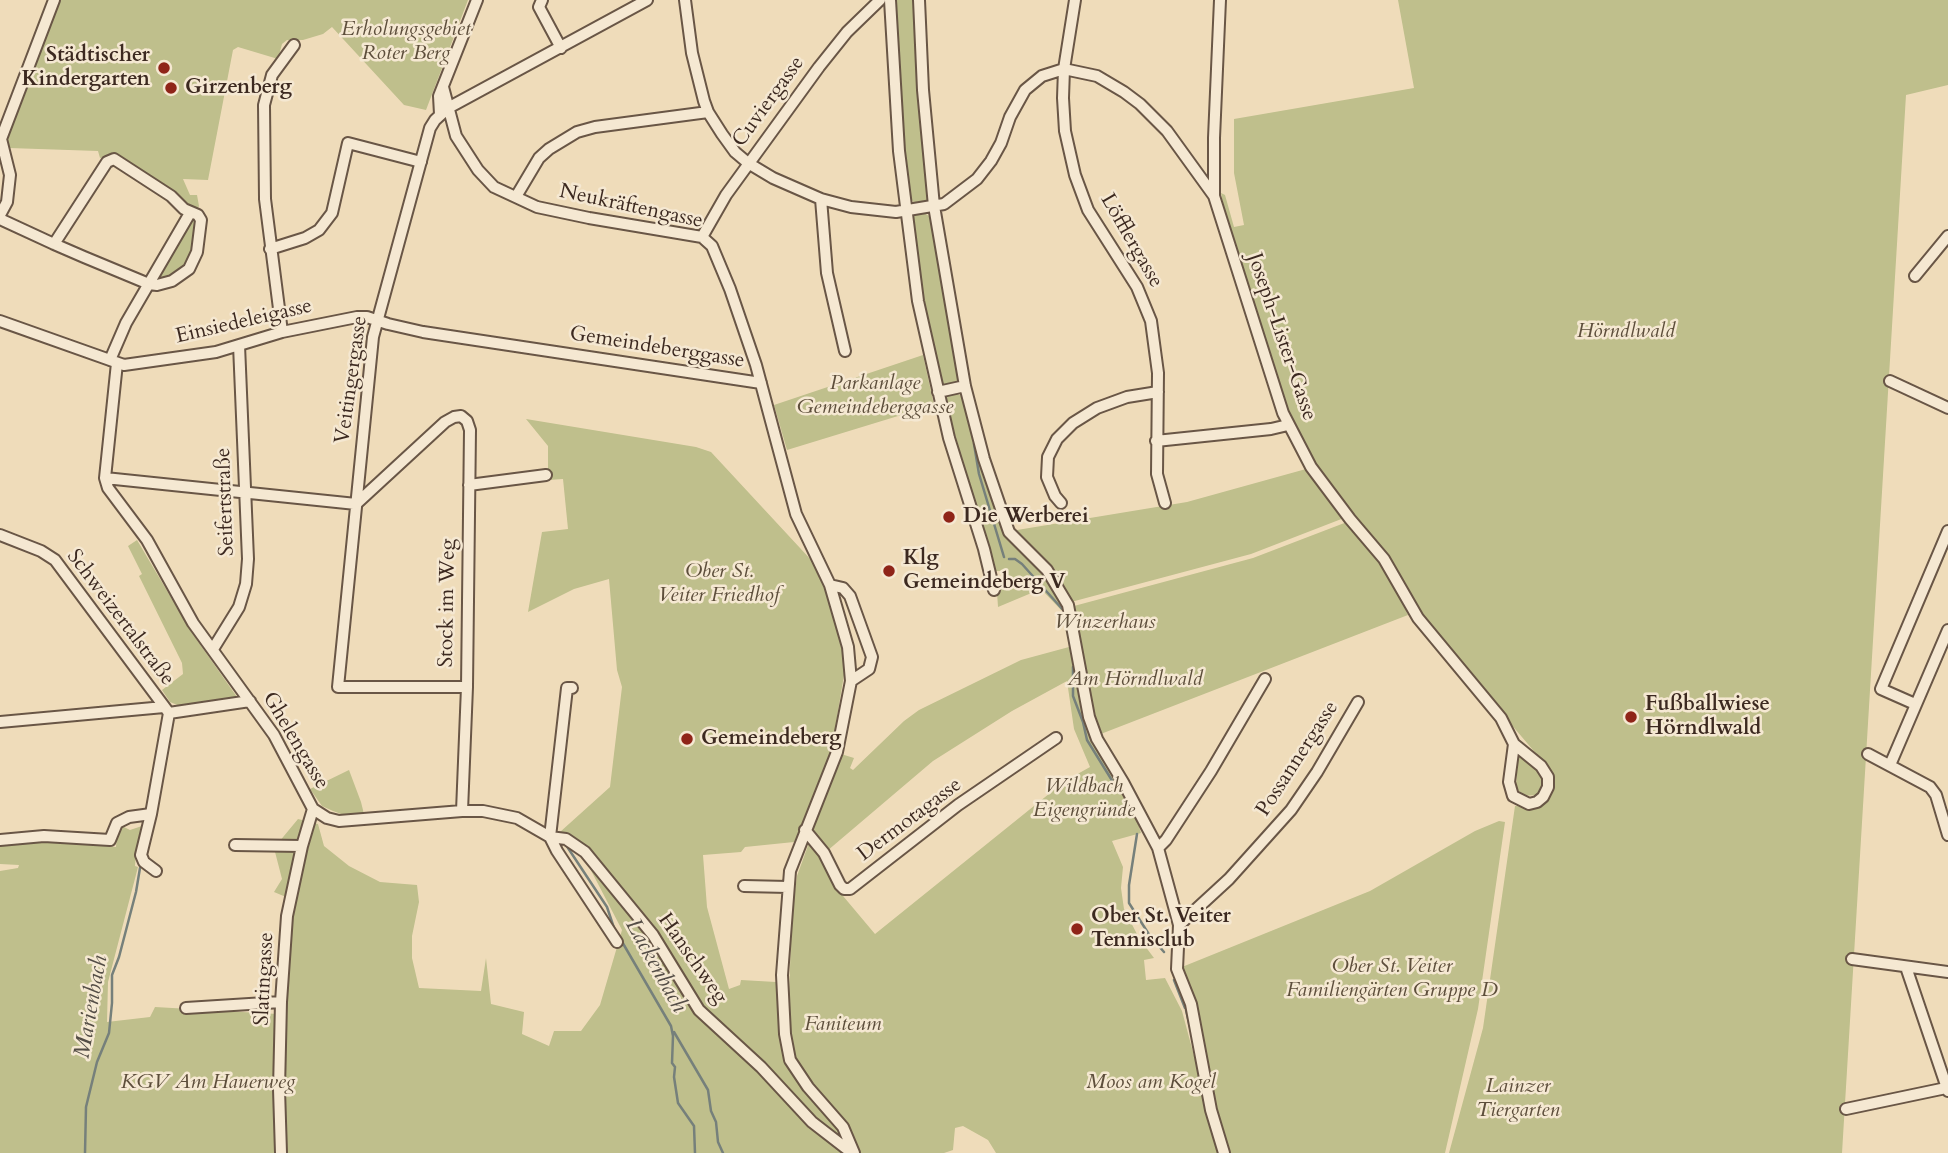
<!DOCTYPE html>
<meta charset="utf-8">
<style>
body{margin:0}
canvas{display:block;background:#efdcba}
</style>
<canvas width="1948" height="1153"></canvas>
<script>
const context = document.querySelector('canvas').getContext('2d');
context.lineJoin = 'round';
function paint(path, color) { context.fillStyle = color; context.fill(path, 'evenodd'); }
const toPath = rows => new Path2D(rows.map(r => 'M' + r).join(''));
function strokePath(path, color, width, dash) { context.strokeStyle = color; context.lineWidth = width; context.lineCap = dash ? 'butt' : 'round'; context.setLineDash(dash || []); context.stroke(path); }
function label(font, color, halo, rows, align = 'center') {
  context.font = font + ' Cardo,serif'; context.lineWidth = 5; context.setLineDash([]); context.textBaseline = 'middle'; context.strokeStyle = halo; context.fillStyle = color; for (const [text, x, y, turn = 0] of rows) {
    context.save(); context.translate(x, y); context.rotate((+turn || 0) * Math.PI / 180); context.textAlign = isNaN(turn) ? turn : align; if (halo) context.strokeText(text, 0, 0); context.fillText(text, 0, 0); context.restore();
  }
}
paint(toPath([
 [61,0,468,0,426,110,404,105,332,27,323,34,303,40,287,40,282,44,278,59,238,47,233,50,208,180,183,179,190,195,197,195,199,206,197,210,192,209,114,155,100,158,98,151,9,148,6,137,50,15],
 [895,0,915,0,929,198,925,202,915,204,908,195,898,87],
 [1398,0,1948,0,1948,85,1906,95,1842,1153,1449,1153,1483,1028,1515,806,1532,807,1549,794,1554,783,1550,770,1430,629,1351,513,1312,463,1286,409,1226,221,1221,193,1225,195,1234,227,1244,225,1234,173,1234,119,1414,88],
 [920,211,931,217,959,374,956,383,950,386,939,382,921,286,912,218],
 [194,218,194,248,189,263,176,275,155,280,189,220],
 [923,355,934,405,787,450,774,405],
 [957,394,962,396,967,406,1004,529,1047,575,1065,606,1061,610,1041,589,998,607,997,592,1006,582,1004,571,994,571,987,540,985,540,980,525,982,524,943,397],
 [526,419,696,447,711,452,813,562,824,581,842,643,844,675,831,753,805,822,794,842,745,847,741,852,703,855,707,907,729,989,740,985,741,980,776,982,781,1032,788,1023,792,912,797,876,810,840,838,890,875,934,1065,781,1090,767,1074,729,1067,681,1012,711,933,761,827,851,812,831,841,754,854,758,850,768,853,770,904,721,919,710,1021,660,1080,644,1074,606,1253,558,1347,522,1384,565,1408,615,1093,737,1113,777,1134,811,1141,833,1112,841,1123,867,1121,888,1124,909,1139,938,1154,958,1144,960,1146,980,1165,978,1182,1011,1220,1153,996,1153,988,1140,963,1126,955,1128,953,1150,944,1153,0,1153,0,871,18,868,19,865,0,864,0,844,55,842,116,847,118,824,130,830,142,826,136,852,135,866,138,867,108,982,107,1022,150,1017,155,1007,277,1014,286,897,274,892,282,879,274,848,298,819,318,824,324,846,349,866,380,882,417,885,419,902,412,936,412,958,419,988,481,991,486,958,491,1004,524,1012,522,1034,549,1046,554,1031,581,1031,600,1005,622,930,584,857,560,832,610,787,622,687,617,670,609,579,574,589,528,612,542,532,568,529,563,479,548,480,548,446],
 [1306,469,1344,518,1251,554,1071,602,1011,531,1187,502],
 [137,540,192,633,237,697,180,706,170,702,162,690,183,674,182,663,139,576,142,574,128,546],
 [1520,756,1525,757,1542,774,1544,783,1540,792,1536,795,1523,796,1516,787,1518,758],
 [349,770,361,802,364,814,344,815,333,811,322,806,310,789],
 [1499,821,1505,822,1478,1009,1445,1153,1228,1153,1182,967,1370,891,1475,831]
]), '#bfbf8c');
strokePath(toPath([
 [974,444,979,474,1004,557],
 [1009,559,1015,559,1022,564,1064,611],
 [1073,667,1073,696,1083,722,1087,740,1113,782],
 [1137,834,1129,885,1129,903,1150,936,1164,952],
 [566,845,607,907,615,931],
 [621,940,671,1026,673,1036,672,1063,675,1067,674,1077,678,1103,694,1126,695,1153],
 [1174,980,1185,1008],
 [1186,1010,1190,1027],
 [674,1032,708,1090,711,1111,716,1122,718,1142,723,1153],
 [85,1153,86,1107,97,1062,109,1033,112,1003,112,975,119,957,136,892,140,868]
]), '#76807b', 2.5);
const minor = toPath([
 [542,0,539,7,561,48],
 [685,0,692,53,704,101,708,112,722,134,735,152,748,163,773,178,821,199,851,207,896,212,944,204,977,179,991,161,1001,143,1010,117,1025,90,1042,76,1064,69,1097,76,1124,92,1140,104,1167,131,1214,196],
 [890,0,899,151,918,301,949,438,984,549,994,590],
 [919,0,923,90,934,206,965,386,984,459,1009,532,1047,570,1068,605,1089,717,1097,739,1123,782,1158,848,1179,925,1177,969,1191,1004,1211,1110,1224,1153],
 [1075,0,1064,69,1063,98,1065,131,1075,175,1088,210,1137,287,1151,321,1158,373,1157,474,1165,503],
 [1220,0,1214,138,1214,196,1283,413,1311,467,1350,519,1384,559,1418,618,1501,718,1514,744,1509,782,1513,796,1529,804,1537,802,1543,797,1548,787,1548,777,1541,766,1514,744],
 [443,87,456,136,478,170,494,187,537,207,589,218,702,237,712,246,730,289,756,365,796,514,830,585,848,647,851,681,837,752,790,871,782,975,785,1034,790,1060,808,1087,843,1127,854,1153],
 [440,114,439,96,477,0],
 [517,195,539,158,549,149,577,132,595,127,708,112],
 [821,199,827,273,845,351],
 [0,215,7,202,10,175,1,139,54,0],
 [0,219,54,244,84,257,149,284,157,285,172,281,189,269,197,252,201,220,198,215,184,209,171,196,114,159,107,162,54,244],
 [702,237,726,195,819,67,847,32,880,0],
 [270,249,305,238,319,230,332,213,348,143,421,162],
 [1915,276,1948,236],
 [0,321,124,365,216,352,282,332,357,317,367,317,388,324,423,332,761,383],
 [282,332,265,199,264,105,272,75,294,45],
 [110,360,126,323,190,213],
 [117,363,105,478,108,488,147,540,193,623,274,735,313,809,327,818,339,821,462,811,483,811,517,818,550,837,557,851,617,942],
 [1890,381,1948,408],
 [938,392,965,386],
 [1156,441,1271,429,1288,425],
 [105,478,356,504],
 [469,485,546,475],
 [1061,503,1055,496,1047,477,1048,457,1057,439,1073,423,1097,408,1127,397,1158,392],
 [356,504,445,422,454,417,461,416,467,421,470,430,467,687,462,811],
 [0,535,41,551,55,560,169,713,151,814,141,855,144,862,156,871],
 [830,585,843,588,850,596,872,657,869,669,851,681],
 [213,649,239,607,246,584,248,559,239,345],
 [467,687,338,687,373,337,430,128,435,120,448,108,647,0],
 [1915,704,1881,689,1948,531],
 [169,713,250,701],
 [0,722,164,707],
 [1868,754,1930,787,1936,795,1948,835],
 [1890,765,1948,630],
 [805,830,824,853,840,885,844,889,850,889,958,805,1056,738],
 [550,837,566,839,585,852,653,935,699,1010,761,1067,812,1122,852,1153],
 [550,837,567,688,572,688],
 [0,840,44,836,110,840,117,823,129,817,151,814],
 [235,845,302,846],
 [1158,848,1166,840,1211,771,1265,679],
 [744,886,788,887],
 [1179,925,1229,879,1291,810,1317,772,1358,702],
 [1852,959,1948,972],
 [1906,967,1948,1091],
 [186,1008,281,1002],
 [1846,1109,1946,1088],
 [281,1153,279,1089,281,1002,287,916,302,846,313,809]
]);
strokePath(minor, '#695646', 14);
strokePath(minor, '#f5e8d2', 10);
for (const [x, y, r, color] of [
 [164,68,7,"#8f2418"],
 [171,88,7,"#8f2418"],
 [949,517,7,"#8f2418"],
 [889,571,7,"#8f2418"],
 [1631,717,7,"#8f2418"],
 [687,739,7,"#8f2418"],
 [1077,929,7,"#8f2418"]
]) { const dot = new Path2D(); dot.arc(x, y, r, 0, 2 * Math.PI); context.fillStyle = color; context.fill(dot); strokePath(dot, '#f5e8d2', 2.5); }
label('italic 21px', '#5d4e3b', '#f5e8d2', [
 ["Erholungsgebiet",406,30],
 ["Roter Berg",406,54],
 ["Hörndlwald",1626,332],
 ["Parkanlage",875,384],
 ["Gemeindeberggasse",875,408],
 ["Ober St.",719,572],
 ["Veiter Friedhof",719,596],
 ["Winzerhaus",1105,623],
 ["Am Hörndlwald",1135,680],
 ["Wildbach",1084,787],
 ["Eigengründe",1084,811],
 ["Ober St. Veiter",1392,967],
 ["Familiengärten Gruppe D",1392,991],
 ["Faniteum",843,1025],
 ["KGV Am Hauerweg",208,1083],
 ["Moos am Kogel",1151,1083],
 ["Lainzer",1518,1087],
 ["Tiergarten",1518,1111]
]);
label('bold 21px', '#3c2920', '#f5e8d2', [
 ["Städtischer",150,56,"right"],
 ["Kindergarten",150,80,"right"],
 ["Girzenberg",185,88],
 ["Die Werberei",963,517],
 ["Klg",903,559],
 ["Gemeindeberg V",903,583],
 ["Fußballwiese",1645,705],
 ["Hörndlwald",1645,729],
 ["Gemeindeberg",701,739],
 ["Ober St. Veiter",1091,917],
 ["Tennisclub",1091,941]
], 'left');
label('21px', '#3c2920', '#f5e8d2', [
 ["Cuviergasse",769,102,-54],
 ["Neukräftengasse",631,207,12],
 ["Löfflergasse",1131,241,60],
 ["Einsiedeleigasse",244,322,-13],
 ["Joseph-Lister-Gasse",1281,337,71],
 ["Gemeindeberggasse",657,348,9],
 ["Veitingergasse",352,380,-82],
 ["Seifertstraße",226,502,-92],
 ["Stock im Weg",448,603,-89],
 ["Schweizertalstraße",120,618,53],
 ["Ghelengasse",295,741,59],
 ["Possannergasse",1298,759,-57],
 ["Dermotagasse",910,820,-37],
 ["Hanschweg",692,959,55],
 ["Slatingasse",265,979,-87]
]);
label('italic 23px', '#544d46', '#f5e8d2', [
 ["Lackenbach",655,966,61],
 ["Marienbach",92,1007,-80]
]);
</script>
